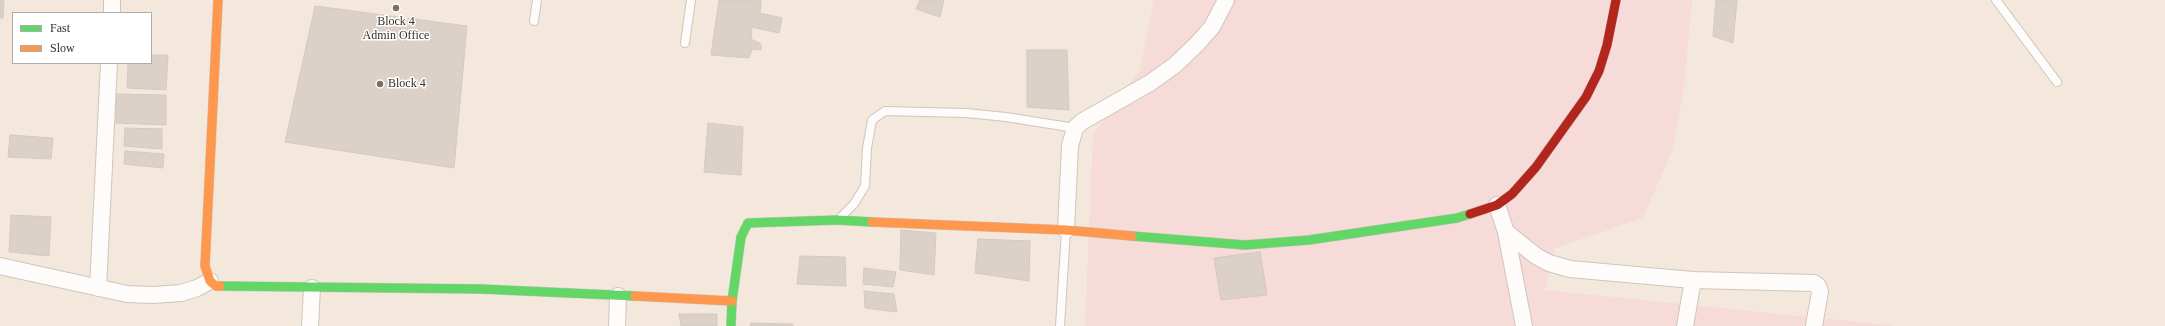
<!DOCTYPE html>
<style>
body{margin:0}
#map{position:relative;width:2165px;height:326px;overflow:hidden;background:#f4e8dd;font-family:Georgia,serif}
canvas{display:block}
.legend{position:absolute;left:12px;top:12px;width:140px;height:52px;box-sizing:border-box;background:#fff;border:1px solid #afaba7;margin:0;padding:5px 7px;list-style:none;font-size:12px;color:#382e24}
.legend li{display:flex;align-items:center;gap:8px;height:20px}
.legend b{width:20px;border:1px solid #afaba7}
</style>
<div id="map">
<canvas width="2165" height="326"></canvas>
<ul class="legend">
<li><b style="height:5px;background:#63d668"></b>Fast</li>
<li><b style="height:5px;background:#ff974d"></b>Slow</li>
</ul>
</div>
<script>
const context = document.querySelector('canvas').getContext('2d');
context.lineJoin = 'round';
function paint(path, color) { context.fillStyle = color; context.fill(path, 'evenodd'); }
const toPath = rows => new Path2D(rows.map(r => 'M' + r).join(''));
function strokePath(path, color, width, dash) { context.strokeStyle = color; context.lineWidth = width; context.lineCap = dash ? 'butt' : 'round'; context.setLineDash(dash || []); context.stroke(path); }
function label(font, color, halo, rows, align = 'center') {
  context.font = font + ' Georgia,serif'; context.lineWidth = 3; context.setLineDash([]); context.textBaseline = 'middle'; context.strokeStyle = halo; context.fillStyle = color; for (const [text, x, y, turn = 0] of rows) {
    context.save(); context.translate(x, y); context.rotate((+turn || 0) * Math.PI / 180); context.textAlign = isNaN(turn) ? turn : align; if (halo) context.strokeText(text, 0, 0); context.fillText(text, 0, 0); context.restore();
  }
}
paint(toPath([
 [1154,0,1692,0,1684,88,1673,149,1643,218,1555,248,1545,290,1898,326,1085,326,1093,134,1140,70]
]), '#f6dbd8');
const building = toPath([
 [0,0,4,0,3,18,0,18,0,0],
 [719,0,761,0,760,13,782,18,779,33,752,27,751,39,761,44,761,50,752,49,749,58,711,55,719,0],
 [920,0,944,0,940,17,916,9,920,0],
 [1716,0,1737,0,1733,43,1713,36,1716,0],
 [315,6,467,26,454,168,285,142,315,6],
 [1027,50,1067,50,1069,110,1027,107,1027,50],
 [151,55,168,55,166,90,127,88,128,63,151,63,151,55],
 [116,94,166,95,166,125,116,123,116,94],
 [708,123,743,127,741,175,704,172,708,123],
 [125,128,162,129,162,149,124,146,125,128],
 [10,135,53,138,51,159,8,157,10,135],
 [125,151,164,154,163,168,124,164,125,151],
 [11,215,51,217,49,256,9,252,11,215],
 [901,230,936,233,934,275,900,270,901,230],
 [978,239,1030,241,1029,281,975,273,978,239],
 [1260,252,1267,295,1221,300,1214,258,1260,252],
 [800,256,845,257,846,286,797,284,800,256],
 [864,268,896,272,893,287,863,284,864,268],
 [864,291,894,294,897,312,865,308,864,291],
 [679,314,717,314,717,326,681,326,679,314],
 [751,323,793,324,793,326,750,326,751,323]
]);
paint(building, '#dcd1c9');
strokePath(building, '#d4c8c1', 1);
const lane = toPath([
 [1996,0,2057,82],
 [534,21,537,0],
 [685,43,691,0],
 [841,217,854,204,865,186,867,148,872,120,885,111,966,113,1006,117,1075,128],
 [1060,326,1066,231]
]);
const street = toPath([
 [112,13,112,0],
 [1497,205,1506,232,1524,326],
 [1066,230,1070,146,1075,128,1083,121,1150,83,1175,65,1197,44,1212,27,1226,0],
 [1506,232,1536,256,1549,263,1570,269,1693,280,1814,283,1818,286,1820,292,1814,326],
 [0,266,127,294,153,295,181,293,197,288,210,281],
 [98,288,109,63],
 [310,326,312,288],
 [617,326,618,296],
 [1685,326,1693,280]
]);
const fast = toPath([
 [1132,236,1245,245,1309,240,1457,218,1470,214],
 [220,286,481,289,635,296],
 [731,326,732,301,741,237,748,223,837,220,872,222]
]);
const slow = toPath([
 [218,0,205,266,210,281,216,286,220,286],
 [872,222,1066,230,1132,236],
 [635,296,732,301]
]);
const jam = toPath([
 [1470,214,1497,205,1512,194,1536,167,1586,97,1599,71,1607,45,1616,0]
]);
strokePath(lane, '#cfc5bb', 10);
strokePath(street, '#cfc5bb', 18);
strokePath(fast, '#cfc5bb', 10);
strokePath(slow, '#cfc5bb', 10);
strokePath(jam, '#cfc5bb', 10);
strokePath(lane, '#fdfcfa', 8);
strokePath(street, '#fdfcfa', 16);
strokePath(fast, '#63d668', 9);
strokePath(slow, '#ff974d', 9);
strokePath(jam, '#b3261e', 9);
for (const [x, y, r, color] of [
 [396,8,4,"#7a6f65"],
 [380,84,4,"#7a6f65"]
]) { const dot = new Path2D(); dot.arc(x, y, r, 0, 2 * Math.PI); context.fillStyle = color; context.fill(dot); strokePath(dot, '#fff', 1.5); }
label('12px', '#382e24', '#fff', [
 ["Block 4",396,22],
 ["Admin Office",396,36],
 ["Block 4",388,84,"left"]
]);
</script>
